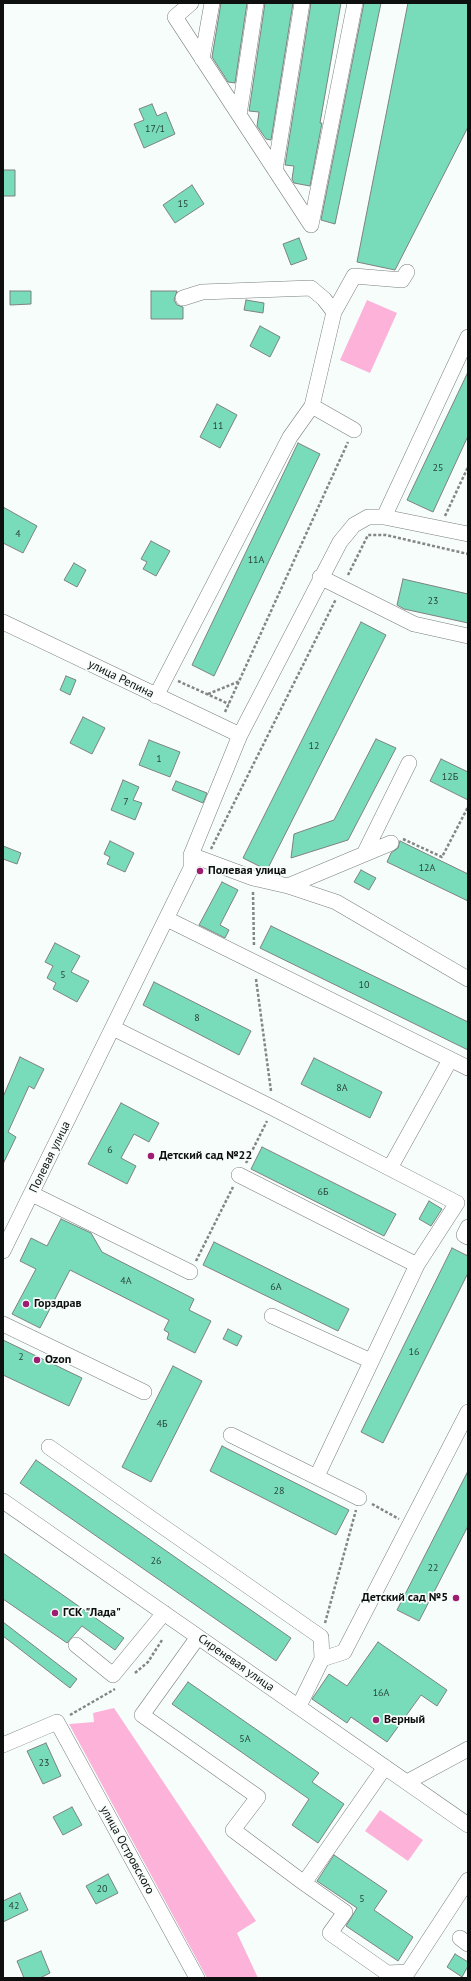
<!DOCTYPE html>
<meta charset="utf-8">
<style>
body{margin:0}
#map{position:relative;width:471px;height:1981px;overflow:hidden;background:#f7fdfa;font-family:"PT Sans",sans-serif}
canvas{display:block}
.frame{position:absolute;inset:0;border:4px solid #0e100f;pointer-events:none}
</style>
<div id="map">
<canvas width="471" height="1981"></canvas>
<div class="frame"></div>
</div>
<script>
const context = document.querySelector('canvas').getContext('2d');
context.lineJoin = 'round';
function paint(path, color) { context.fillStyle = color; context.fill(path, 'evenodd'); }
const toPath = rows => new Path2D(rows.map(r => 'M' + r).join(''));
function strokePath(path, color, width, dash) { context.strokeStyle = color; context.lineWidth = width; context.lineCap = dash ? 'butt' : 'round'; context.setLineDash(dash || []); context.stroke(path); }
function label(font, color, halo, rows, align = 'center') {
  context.font = font + ' "PT Sans",sans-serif'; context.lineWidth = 3.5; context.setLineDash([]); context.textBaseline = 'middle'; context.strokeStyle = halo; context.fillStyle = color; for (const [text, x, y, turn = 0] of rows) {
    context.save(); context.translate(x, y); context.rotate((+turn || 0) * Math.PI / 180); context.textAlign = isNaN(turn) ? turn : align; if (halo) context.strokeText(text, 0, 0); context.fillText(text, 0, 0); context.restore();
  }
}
paint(toPath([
 [367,300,397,313,370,373,340,360],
 [114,1708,256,1921,237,1933,258,1978,207,1978,69,1724,94,1722,93,1713],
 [380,1810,423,1840,408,1861,365,1831]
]), '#fdb3d9');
const building = toPath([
 [221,3,247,3,235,83,228,82,212,57,221,3],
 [265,3,293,3,271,140,266,139,257,126,259,112,249,111,265,3],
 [311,3,341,3,320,123,322,123,310,186,294,183,292,179,294,166,285,165,311,3],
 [364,3,381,3,335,224,321,220,364,3],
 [408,3,468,3,468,127,395,270,357,262,408,3],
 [152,104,157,116,166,112,175,134,144,148,134,124,144,120,139,109,152,104],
 [3,170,15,170,15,196,3,196,3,170],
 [192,185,204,204,175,223,163,205,192,185],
 [299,238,307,259,291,265,283,244,299,238],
 [10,291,31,291,31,304,10,305,10,291],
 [151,291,177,291,174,300,177,305,183,307,183,319,151,319,151,291],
 [246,300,264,303,263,313,244,310,246,300],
 [260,326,280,337,270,357,250,346,260,326],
 [468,372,468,436,433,512,407,500,468,372],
 [217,404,237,415,220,448,200,437,217,404],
 [298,443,320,454,214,676,192,665,298,443],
 [3,507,37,526,23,553,3,543,3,507],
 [151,541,170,551,156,576,143,569,147,562,141,559,151,541],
 [74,563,86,570,77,587,64,580,74,563],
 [403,579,468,594,468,623,404,609,397,605,403,579],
 [361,622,386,635,267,870,243,858,361,622],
 [66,676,76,680,70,695,60,690,66,676],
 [83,717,105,728,92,754,70,743,83,717],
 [376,739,396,748,348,840,291,858,294,834,334,820,376,739],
 [149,740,180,752,170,777,139,765,149,740],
 [441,759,468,772,468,800,430,781,441,759],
 [123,780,139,787,133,800,142,803,135,820,111,810,123,780],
 [176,781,207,793,203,803,172,790,176,781],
 [110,841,134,853,125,872,107,864,110,857,104,854,110,841],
 [400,841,468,874,468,901,387,862,391,853,398,848,400,841],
 [3,846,21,853,17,864,3,859,3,846],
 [361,870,376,878,369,890,354,882,361,870],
 [222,882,238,890,220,925,229,930,225,938,199,925,222,882],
 [271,926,468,1022,468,1050,260,948,271,926],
 [55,943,80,956,71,972,89,981,77,1002,53,989,56,983,47,978,53,966,45,962,55,943],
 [154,982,251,1031,239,1055,143,1005,154,982],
 [20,1057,44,1069,34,1089,29,1086,8,1132,16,1137,3,1164,3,1097,20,1057],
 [314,1058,382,1092,370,1118,301,1084,314,1058],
 [121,1103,159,1123,149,1142,134,1134,121,1158,136,1166,127,1184,88,1164,121,1103],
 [262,1147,396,1214,384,1236,251,1169,262,1147],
 [429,1201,442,1209,431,1226,419,1219,429,1201],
 [61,1219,91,1233,102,1252,194,1299,189,1310,211,1321,195,1353,167,1339,169,1333,164,1330,169,1320,70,1270,40,1328,12,1314,36,1269,20,1261,31,1238,47,1246,61,1219],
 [214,1242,349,1309,338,1331,203,1265,214,1242],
 [452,1248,468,1256,468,1273,383,1443,361,1432,452,1248],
 [228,1329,242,1336,237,1346,223,1339,228,1329],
 [3,1340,82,1378,69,1406,3,1375,3,1340],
 [173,1366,202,1381,151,1482,122,1467,173,1366],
 [222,1446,349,1510,336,1535,210,1471,222,1446],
 [36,1460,291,1638,276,1661,20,1483,36,1460],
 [468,1471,468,1526,419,1621,397,1610,468,1471],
 [3,1553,124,1638,115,1650,82,1626,67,1643,3,1599,3,1553],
 [3,1622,77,1679,70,1688,3,1636,3,1622],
 [378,1642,447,1690,437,1706,421,1695,387,1742,351,1717,347,1723,312,1699,329,1674,347,1686,378,1642],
 [188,1682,319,1773,312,1782,344,1804,318,1843,292,1825,309,1799,172,1704,188,1682],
 [46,1743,61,1776,43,1784,27,1751,46,1743],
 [72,1807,82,1825,63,1835,53,1817,72,1807],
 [334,1855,387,1891,374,1910,413,1937,398,1961,346,1926,357,1908,317,1881,334,1855],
 [108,1874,118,1893,96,1904,86,1886,108,1874],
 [20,1893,28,1910,3,1922,3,1901,20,1893],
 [41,1951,50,1973,40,1978,24,1978,17,1961,41,1951],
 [455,1954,468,1962,468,1966,462,1977,447,1967,455,1954]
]);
paint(building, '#78dcba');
strokePath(building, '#7d8280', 1);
const minor = toPath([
 [191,3,175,17,311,225],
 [202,59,212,3],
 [239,115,256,3],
 [275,170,302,3],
 [311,225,355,3],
 [183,298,202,292,311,288,324,299,334,312,312,406],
 [334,312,354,276,402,280,407,272],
 [384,517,468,337],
 [320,577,414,624,468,636],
 [3,622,240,735],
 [156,696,290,437,312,406,354,430],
 [364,854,409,763],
 [191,855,253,878,288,886,391,843],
 [288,886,336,902,468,979],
 [167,919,468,1068],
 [113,1028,273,1108,457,1203,417,1265,317,1476],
 [390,1168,450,1060],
 [239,1175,417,1265],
 [32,1194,190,1272],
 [468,1227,464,1235,468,1237],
 [3,1251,191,868,191,855,240,735,340,542,354,525,368,517,384,517,468,534],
 [272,1316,371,1361],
 [3,1324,144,1392],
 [231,1435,359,1498],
 [49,1447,321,1637,322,1659],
 [3,1501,468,1825],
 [198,1637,142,1715,258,1797,233,1830,304,1883],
 [76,1645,113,1675,164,1613],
 [299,1706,322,1659,344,1652,468,1412],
 [3,1745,57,1722,197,1978],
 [385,1767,304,1883,345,1912,330,1933,387,1973,408,1972,468,1880],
 [407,1782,468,1749],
 [460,1938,468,1944]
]);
strokePath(minor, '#7a7f7d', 16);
strokePath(toPath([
 [445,516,468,467],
 [348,575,368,535,386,535,468,554],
 [178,681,229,704],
 [208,694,240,681],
 [225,712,348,442],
 [403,839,442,857,468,807],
 [211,849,336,599],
 [253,892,254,947],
 [256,979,271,1091],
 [246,1163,267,1121],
 [196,1261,233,1187],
 [372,1504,399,1519],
 [325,1623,356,1510],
 [135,1673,148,1662,162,1640],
 [70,1715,115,1689]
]), '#828684', 2.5, [3, 2]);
strokePath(minor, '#fff', 15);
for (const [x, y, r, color] of [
 [200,871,4,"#9e1d70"],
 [151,1156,4,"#9e1d70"],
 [26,1304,4,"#9e1d70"],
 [37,1360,4,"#9e1d70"],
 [456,1598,4,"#9e1d70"],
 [55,1613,4,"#9e1d70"],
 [376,1720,4,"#9e1d70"]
]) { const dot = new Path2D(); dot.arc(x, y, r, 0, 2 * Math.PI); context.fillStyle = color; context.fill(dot); strokePath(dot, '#f7fdfa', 1.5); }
label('10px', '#28433a', null, [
 ["17/1",155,129],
 ["15",183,204],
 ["11",218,426],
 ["25",438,468],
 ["4",18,534],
 ["11А",256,560],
 ["23",433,601],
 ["12",314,746],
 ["1",159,759],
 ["12Б",450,777],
 ["7",126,802],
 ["12А",427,868],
 ["5",63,975],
 ["10",364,985],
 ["8",197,1018],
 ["8А",342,1088],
 ["6",110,1150],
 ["6Б",323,1192],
 ["4А",126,1281],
 ["6А",276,1287],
 ["16",414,1352],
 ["2",21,1357],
 ["4Б",162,1424],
 ["28",279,1491],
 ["26",156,1561],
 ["22",433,1568],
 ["16А",381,1693],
 ["5А",245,1739],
 ["23",44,1763],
 ["20",102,1889],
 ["5",362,1899],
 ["42",14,1906]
]);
label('12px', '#0e100f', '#f7fdfa', [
 ["улица Репина",121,679,26],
 ["Полевая улица",50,1157,-64],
 ["Сиреневая улица",236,1663,35],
 ["улица Островского",127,1850,61]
]);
label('bold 12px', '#0e100f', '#f7fdfa', [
 ["Полевая улица",208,871],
 ["Детский сад №22",159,1156],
 ["Горздрав",34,1304],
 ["Ozon",45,1360],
 ["Детский сад №5",448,1598,"right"],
 ["ГСК \"Лада\"",63,1613],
 ["Верный",384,1720]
], 'left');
</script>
